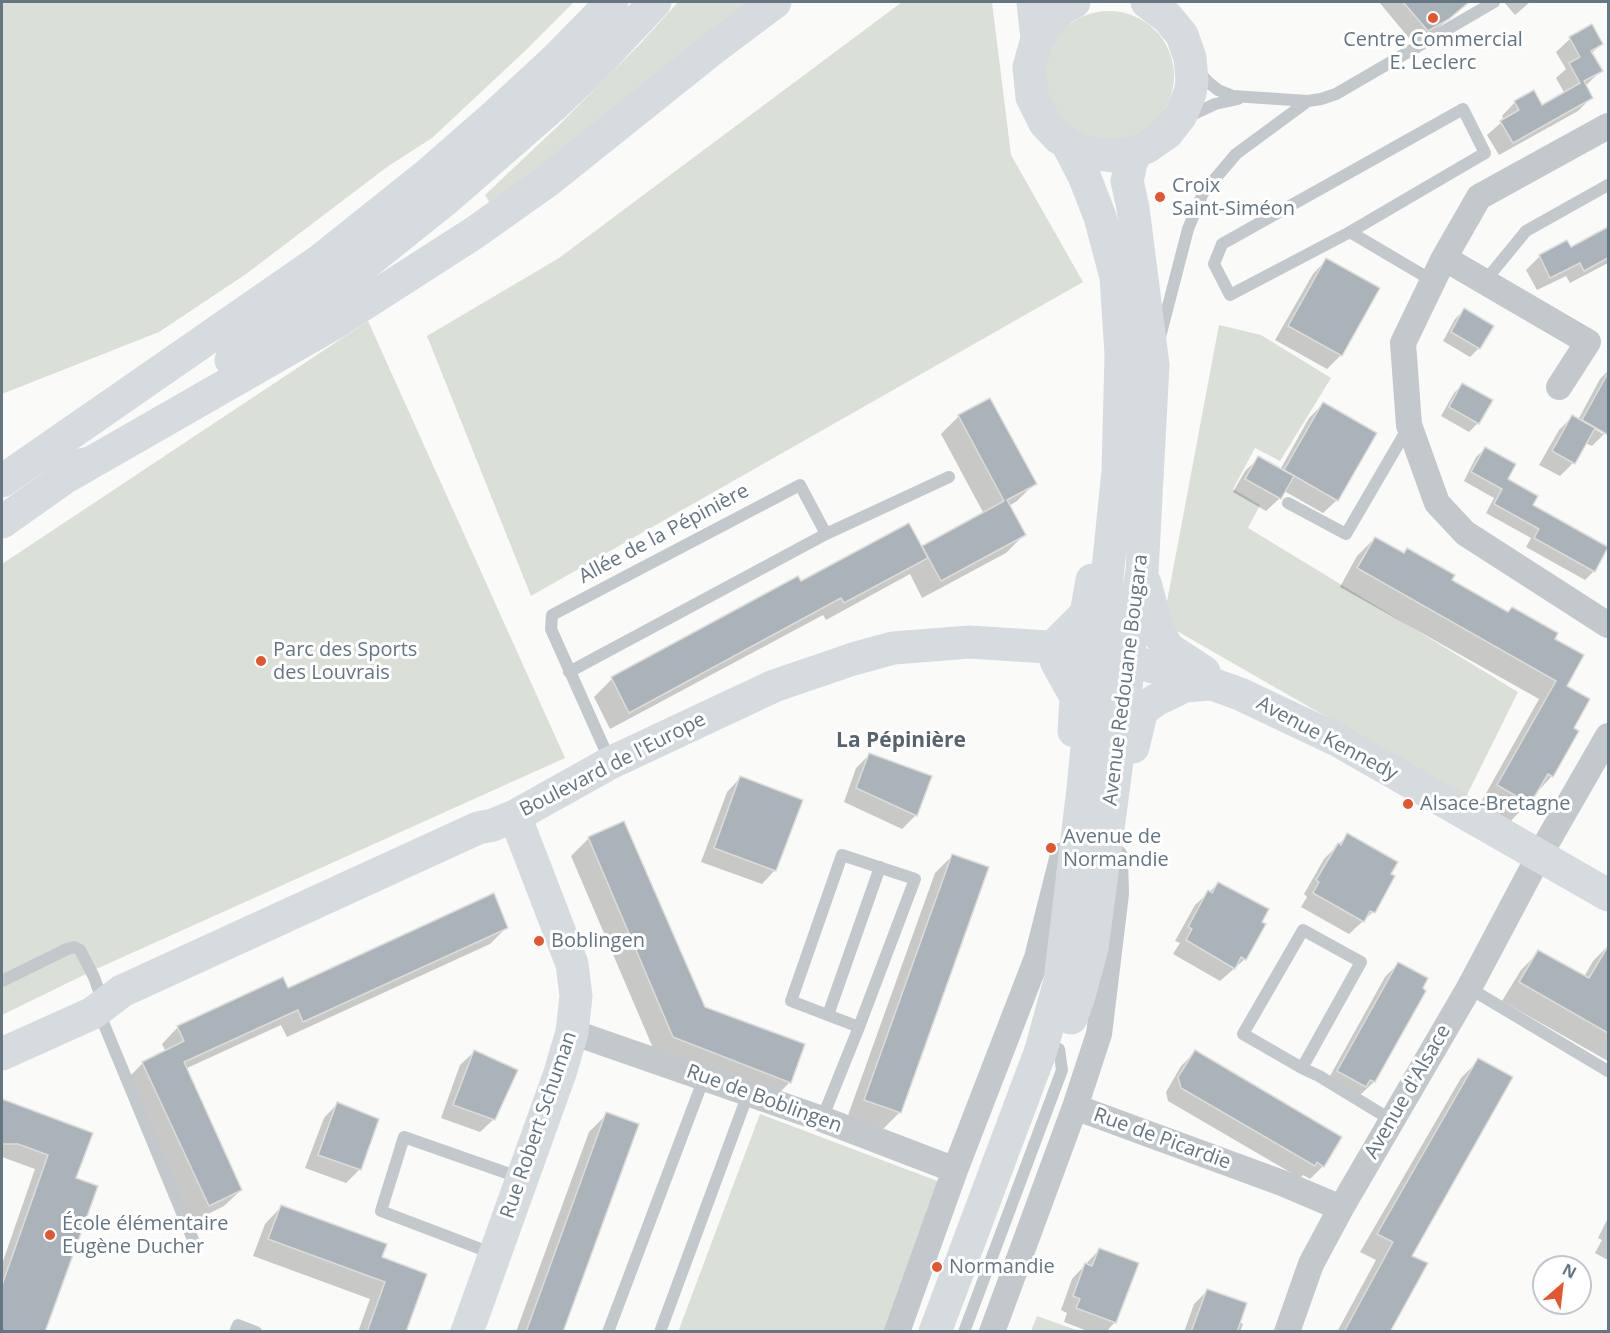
<!DOCTYPE html>
<meta charset="utf-8">
<style>
body{margin:0}
#map{position:relative;width:1610px;height:1333px;overflow:hidden;background:#fafaf8;font-family:"Open Sans",sans-serif}
canvas{display:block}
.frame{position:absolute;inset:0;border:3px solid #657683;pointer-events:none}
.north{position:absolute;left:1532px;top:1255px;width:60px;height:60px;box-sizing:border-box;background:#fff;border:2px solid #c1c8cd;border-radius:50%;rotate:28deg;font-size:16px;font-weight:700;line-height:24px;text-align:center;color:#657683}
.north::after{content:'';display:block;margin:auto;width:21px;height:27px;background:#e4572e;clip-path:polygon(50% 0,100% 100%,50% 72%,0 100%)}
</style>
<div id="map">
<canvas width="1610" height="1333"></canvas>
<div class="frame"></div>
<div class="north">N</div>
</div>
<script>
const context = document.querySelector('canvas').getContext('2d');
context.lineJoin = 'round';
function paint(path, color) { context.fillStyle = color; context.fill(path, 'evenodd'); }
const toPath = rows => new Path2D(rows.map(r => 'M' + r).join(''));
function strokePath(path, color, width, dash) { context.strokeStyle = color; context.lineWidth = width; context.lineCap = dash ? 'butt' : 'round'; context.setLineDash(dash || []); context.stroke(path); }
function label(font, color, halo, rows, align = 'center') {
  context.font = font + ' "Open Sans",sans-serif'; context.lineWidth = 6; context.setLineDash([]); context.textBaseline = 'middle'; context.strokeStyle = halo; context.fillStyle = color; for (const [text, x, y, turn = 0] of rows) {
    context.save(); context.translate(x, y); context.rotate((+turn || 0) * Math.PI / 180); context.textAlign = isNaN(turn) ? turn : align; if (halo) context.strokeText(text, 0, 0); context.fillText(text, 0, 0); context.restore();
  }
}
paint(toPath([
 [2,2,574,2,526,50,432,138,387,167,246,274,159,332,2,394],
 [678,2,755,2,492,207,485,195,560,124,640,44],
 [902,2,992,2,1011,155,1083,282,531,596,427,336,559,258],
 '1044 76a65 65 0 1 1 130 0a65 65 0 1 1-130 0Z',
 [368,321,565,758,94,970,2,1015,2,564],
 [1219,325,1261,335,1331,378,1280,461,1255,448,1233,489,1260,505,1248,528,1518,692,1466,797,1163,623],
 [760,1114,940,1182,884,1331,678,1332],
 [1037,1316,1079,1331,1031,1331]
]), '#dadfd7');
paint(toPath([
 [1379,2,1470,2,1433,32,1414,44],
 [1504,2,1530,2,1515,15],
 [1591,27,1601,44,1591,54,1601,71,1585,86,1591,98,1578,111,1499,155,1487,135,1504,120,1502,116,1515,102,1542,107,1565,94,1556,78,1566,69,1556,52,1570,39],
 [1608,229,1608,263,1570,283,1566,276,1537,290,1526,270,1539,257,1567,242,1571,249],
 [1326,260,1378,289,1341,355,1327,369,1275,340,1313,274],
 [1464,310,1479,348,1470,357,1443,341,1455,319],
 [1608,371,1608,427,1605,433,1592,446,1585,443,1573,463,1560,476,1539,465,1559,430,1572,417,1578,420,1600,379],
 [1590,423,1603,430,1603,434,1588,425],
 [1462,385,1491,400,1478,423,1469,432,1441,416,1454,393],
 [1323,404,1337,500,1323,513,1284,491,1280,498,1266,511,1233,492,1245,471,1259,458,1280,470,1309,418],
 [959,416,1035,483,1017,501,1009,506,1024,535,1006,553,922,598,910,574,826,620,823,615,610,729,594,697,612,679,797,578,800,584,921,548,984,514,941,434],
 [1485,449,1506,480,1531,505,1607,548,1594,571,1585,580,1526,547,1531,538,1486,513,1494,498,1464,481,1476,457],
 [1375,538,1553,639,1565,687,1572,728,1577,732,1552,776,1511,821,1480,804,1539,699,1340,587,1357,556],
 [870,754,930,777,916,815,902,829,844,802,856,768],
 [740,778,775,870,762,884,701,862,727,792],
 [1348,835,1373,912,1349,934,1301,907,1307,897,1304,894,1324,859],
 [589,838,704,1008,790,1082,772,1100,656,1055,571,856],
 [953,855,900,1112,882,1130,847,1118,935,873],
 [1219,883,1264,924,1245,959,1220,981,1173,954,1180,943,1175,941,1195,905],
 [506,928,490,944,287,1037,281,1025,185,1069,241,1190,224,1206,192,1222,126,1080,143,1063,166,1052,162,1044,178,1027,287,990],
 [1608,946,1608,1061,1502,1001,1521,970,1539,952,1584,977,1593,961],
 [1398,964,1424,991,1374,1082,1360,1095,1325,1085,1385,977],
 [474,1052,494,1119,480,1132,441,1118,460,1065],
 [1195,1052,1323,1166,1310,1179,1303,1175,1300,1178,1168,1101,1166,1092,1181,1066],
 [1479,1060,1410,1257,1389,1332,1337,1332,1376,1260,1360,1252,1461,1078],
 [5,1102,74,1179,44,1332,2,1332,2,1264,35,1169,2,1157,2,1103],
 [337,1104,360,1169,346,1183,305,1168,324,1118],
 [607,1114,561,1332,516,1332,589,1132],
 [281,1207,380,1258,404,1332,358,1332,370,1299,253,1256,265,1224],
 [1608,1218,1608,1260,1595,1253,1602,1240,1598,1238],
 [1099,1250,1115,1322,1106,1332,1090,1332,1064,1322,1067,1313,1061,1310,1072,1279],
 [1208,1290,1239,1322,1243,1324,1240,1332,1184,1332,1194,1304]
]), '#0003');
const building = toPath([
 [1403,2,1469,2,1449,19,1428,31,1403,2],
 [1592,24,1603,44,1591,51,1603,71,1584,81,1593,98,1513,143,1500,121,1519,110,1514,101,1534,90,1542,105,1580,83,1569,63,1580,57,1569,37,1592,24],
 [1608,227,1608,258,1584,271,1580,263,1550,278,1539,255,1567,240,1571,247,1608,227],
 [1326,258,1380,288,1342,356,1288,326,1326,258],
 [1464,308,1494,326,1480,349,1451,332,1464,308],
 [1608,373,1608,435,1582,420,1608,373],
 [1462,383,1493,400,1479,424,1449,407,1462,383],
 [990,398,1037,484,1007,500,1026,535,941,581,922,546,1004,501,958,415,990,398],
 [1323,402,1377,433,1338,501,1284,470,1323,402],
 [1572,415,1595,428,1575,464,1552,451,1572,415],
 [1485,447,1516,464,1508,479,1538,496,1533,505,1608,547,1595,572,1534,538,1539,529,1494,504,1502,489,1471,472,1485,447],
 [1258,456,1294,476,1281,499,1245,479,1258,456],
 [909,523,928,558,844,603,841,598,629,713,611,677,798,576,801,581,909,523],
 [1375,537,1404,553,1407,548,1455,575,1452,580,1508,612,1512,607,1558,633,1555,639,1584,655,1567,686,1590,699,1574,728,1579,731,1553,777,1548,774,1530,804,1497,785,1556,681,1357,568,1375,537],
 [869,753,932,776,917,816,856,788,869,753],
 [740,776,803,800,776,871,714,848,740,776],
 [624,821,705,1007,805,1044,791,1083,673,1037,588,837,624,821],
 [1347,833,1398,862,1391,874,1395,876,1375,913,1370,911,1364,922,1313,893,1319,882,1316,880,1338,843,1341,845,1347,833],
 [952,854,989,867,901,1113,864,1100,952,854],
 [1218,882,1269,909,1262,922,1266,924,1246,960,1241,957,1235,969,1186,940,1192,929,1188,927,1208,890,1212,893,1218,882],
 [494,893,508,928,303,1022,298,1010,184,1062,242,1190,209,1206,142,1062,184,1041,177,1026,283,977,288,988,494,893],
 [1608,946,1608,1033,1519,982,1538,950,1589,978,1608,946],
 [1398,962,1428,978,1423,988,1426,991,1375,1082,1370,1080,1366,1087,1337,1071,1398,962],
 [474,1050,518,1070,495,1120,453,1105,474,1050],
 [1195,1050,1342,1137,1324,1167,1317,1162,1315,1166,1181,1088,1178,1077,1195,1050],
 [1478,1058,1513,1077,1412,1256,1428,1263,1390,1332,1344,1332,1393,1242,1377,1234,1478,1058],
 [2,1099,93,1133,76,1178,98,1186,45,1332,2,1332,2,1285,48,1155,18,1144,2,1144,2,1099],
 [337,1102,379,1119,361,1170,318,1155,337,1102],
 [606,1112,639,1124,563,1332,526,1332,606,1112],
 [281,1205,387,1244,382,1257,427,1274,406,1332,367,1332,385,1282,268,1239,281,1205],
 [1099,1248,1139,1263,1116,1323,1076,1308,1080,1299,1073,1296,1085,1263,1092,1266,1099,1248],
 [1207,1289,1247,1303,1237,1332,1191,1332,1207,1289]
]);
paint(building, '#aab3b9');
strokePath(building, '#dcdcda', 1.5);
strokePath(toPath([
 [1198,71,1208,82,1218,90,1233,96,1308,101,1321,99,1336,94,1494,2],
 [1463,109,1485,153,1350,232,1230,295,1214,264,1222,244,1463,109],
 [1187,117,1215,104,1238,99],
 [1350,232,1433,281],
 [1485,281,1526,231,1608,185],
 [1160,337,1188,229,1203,193,1236,154,1308,101],
 [1288,503,1346,534,1409,426],
 [569,672,826,534],
 [610,761,551,629,552,615,800,485,826,534,949,477],
 [2,981,67,949,74,947,80,950,94,977,100,994,98,1010,194,1242],
 [1469,988,1608,1071],
 [828,1015,880,867],
 [1302,1068,1361,962,1303,930,1243,1034,1302,1068,1319,1076,1393,1121],
 [822,1119,859,1027,915,879,842,855,791,1001,859,1027],
 [494,1254,381,1211,404,1137,521,1178],
 [235,1332,238,1325,256,1332],
 [608,1332,704,1078],
 [660,1332,748,1094],
 [964,1332,1062,1070,1059,1049]
]), '#c3c8cc', 12);
strokePath(toPath([
 [1608,126,1479,197,1444,258,1403,343,1409,425,1437,503,1465,533,1608,625],
 [1444,258,1588,342,1559,387],
 [572,1032,822,1119,955,1170],
 [1075,1107,1282,1183,1341,1208],
 [897,1332,955,1170,1037,958,1063,855],
 [992,1332,1075,1107,1099,1034,1116,894,1115,857],
 [1287,1332,1311,1264,1341,1208,1469,988,1539,856,1608,736]
]), '#c3c8cc', 26);
strokePath(toPath([
 [1074,2,1063,8,1048,22,1037,39,1029,67,1032,97,1045,123,1059,138,1078,149,1089,153,1113,156,1136,152,1147,147,1167,133,1181,115,1190,93,1192,81,1190,58,1182,35,1167,17,1147,2],
 [1145,583,1159,634,1169,649,1204,672],
 [1052,648,1057,663,1076,697,1074,731],
 [1052,648,1086,614,1092,580],
 [1133,747,1141,714,1146,707,1156,700,1185,686,1209,684],
 [1071,1018,1079,996,1092,948,1124,709,1131,633,1142,572,1153,365,1133,208,1127,181,1131,163,1136,152],
 [2,1054,93,1013,122,991,478,828,493,825,515,816,610,763,774,686,853,659,893,648,970,642,1047,647,1128,661,1187,675,1240,694,1337,740,1608,895],
 [467,1332,560,1073,572,1032,576,996,572,964,515,816],
 [935,1332,1041,1050,1060,981,1083,789,1096,656,1103,617,1118,472,1121,354,1116,277,1100,217,1085,178,1067,143]
]), '#d6dbdf', 33);
strokePath(toPath([
 [1033,2,1037,39],
 [1154,2,1158,9],
 [231,360,341,283,446,199,555,104,595,66,655,2],
 [66,477,331,325,474,233,546,182,711,50,775,2],
 [2,481,322,259,426,176,489,121,556,59,612,2],
 [2,522,84,464]
]), '#d6dbdf', 33);
for (const [x, y, r, color] of [
 [1433,18,6,"#e4572e"],
 [1160,197,6,"#e4572e"],
 [261,661,6,"#e4572e"],
 [1408,804,6,"#e4572e"],
 [1051,848,6,"#e4572e"],
 [539,941,6,"#e4572e"],
 [50,1235,6,"#e4572e"],
 [937,1267,6,"#e4572e"]
]) { const dot = new Path2D(); dot.arc(x, y, r, 0, 2 * Math.PI); context.fillStyle = color; context.fill(dot); strokePath(dot, '#fff', 2); }
label('20px', '#657683', '#fff', [
 ["Centre Commercial",1433,40,"center"],
 ["E. Leclerc",1433,63,"center"],
 ["Croix",1172,186],
 ["Saint-Siméon",1172,209],
 ["Parc des Sports",273,650],
 ["des Louvrais",273,673],
 ["Alsace-Bretagne",1420,804],
 ["Avenue de",1063,837],
 ["Normandie",1063,860],
 ["Boblingen",551,941],
 ["École élémentaire",62,1224],
 ["Eugène Ducher",62,1247],
 ["Normandie",949,1267]
], 'left');
label('20px', '#657683', '#fff', [
 ["Allée de la Pépinière",664,534,-28],
 ["Avenue Redouane Bougara",1126,680,-83],
 ["Avenue Kennedy",1327,739,28],
 ["Boulevard de l'Europe",613,765,-27],
 ["Avenue d'Alsace",1408,1092,-60],
 ["Rue de Boblingen",764,1099,20],
 ["Rue Robert Schuman",539,1125,-71],
 ["Rue de Picardie",1162,1139,20]
]);
label('bold 21px', '#57646e', '#fff', [
 ["La Pépinière",901,741]
]);
</script>
